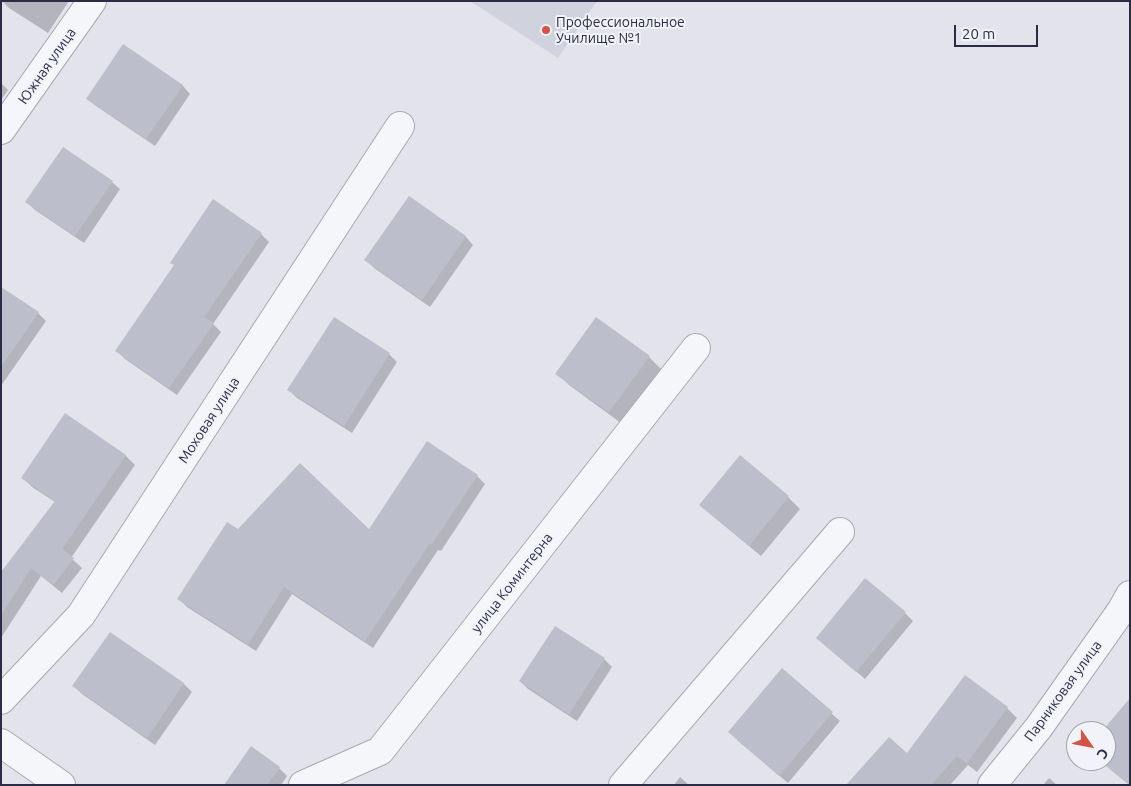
<!DOCTYPE html>
<meta charset="utf-8">
<style>
body{margin:0}
#map{position:relative;width:1131px;height:786px;overflow:hidden;background:#e2e3eb;font-family:Ubuntu,sans-serif}
canvas{display:block}
.frame{position:absolute;inset:0;border:2px solid #292c44;pointer-events:none}
.north{position:absolute;left:1066px;top:721px;width:50px;height:50px;box-sizing:border-box;background:#f2f3f8;border:1px solid #a2a3b0;border-radius:50%;rotate:123deg;font-size:14px;font-weight:700;line-height:20px;text-align:center;color:#292c44}
.north::after{content:'';display:block;margin:auto;width:18px;height:22px;background:#d35444;clip-path:polygon(50% 0,100% 100%,50% 72%,0 100%)}
.scale{position:absolute;left:954px;top:25px;width:84px;height:22px;box-sizing:border-box;border:2px solid #292c44;border-top:0;padding-left:6px;font-size:15px;line-height:18px;white-space:nowrap;color:#292c44;-webkit-text-stroke:4px #f2f3f8;paint-order:stroke}
</style>
<div id="map">
<canvas width="1131" height="786"></canvas>
<div class="frame"></div>
<div class="north">С</div>
<div class="scale">20 m</div>
</div>
<script>
const context = document.querySelector('canvas').getContext('2d');
context.lineJoin = 'round';
function paint(path, color) { context.fillStyle = color; context.fill(path, 'evenodd'); }
const toPath = rows => new Path2D(rows.map(r => 'M' + r).join(''));
function strokePath(path, color, width, dash) { context.strokeStyle = color; context.lineWidth = width; context.lineCap = dash ? 'butt' : 'round'; context.setLineDash(dash || []); context.stroke(path); }
function label(font, color, halo, rows, align = 'center') {
  context.font = font + ' Ubuntu,sans-serif'; context.lineWidth = 4; context.setLineDash([]); context.textBaseline = 'middle'; context.strokeStyle = halo; context.fillStyle = color; for (const [text, x, y, turn = 0] of rows) {
    context.save(); context.translate(x, y); context.rotate((+turn || 0) * Math.PI / 180); context.textAlign = isNaN(turn) ? turn : align; if (halo) context.strokeText(text, 0, 0); context.fillText(text, 0, 0); context.restore();
  }
}
paint(toPath([
 [470,1,597,1,558,58]
]), '#d0d2dd');
paint(toPath([
 [2,1,69,1,48,33,9,8],
 [124,46,183,86,190,94,155,146,96,106,88,98],
 [1,83,8,90,1,100],
 [112,182,120,189,84,243,35,210,27,202],
 [409,198,466,237,473,245,430,307,374,268,366,260],
 [261,234,269,242,213,324,221,332,177,395,125,359,117,351],
 [1,288,38,313,46,321,1,386],
 [334,319,389,354,397,362,352,433,297,398,289,390],
 [649,357,661,369,621,423,569,385,557,373],
 [65,415,126,456,135,465,71,558,82,568,62,593,41,576,1,638,1,574,55,502,32,487,23,478],
 [427,443,477,476,485,484,441,551,438,550,373,648,292,594,256,651,187,607,179,599,238,530,369,531],
 [740,457,788,497,800,509,761,556,713,516,701,505],
 [905,613,913,621,865,679,825,645],
 [110,633,184,684,192,692,155,745,82,694,74,686],
 [604,659,612,667,577,721,528,689,520,681],
 [782,670,840,721,788,783,737,740],
 [1007,708,1017,718,977,772,968,765,950,785,847,785],
 [279,768,287,776,281,785,225,785],
 [680,777,689,785,674,785],
 [1049,778,1057,785,1043,785]
]), '#0003');
paint(toPath([
 [123,44,183,85,146,139,86,99],
 [63,147,113,181,75,236,25,202],
 [409,196,466,236,422,300,364,260],
 [213,199,262,233,204,317,214,323,169,388,115,351,174,265,170,263],
 [1,287,39,312,1,367],
 [334,317,390,353,344,426,287,390],
 [596,317,650,356,609,412,555,374],
 [65,413,126,455,62,549,74,558,53,585,31,568,1,615,1,572,55,501,21,478],
 [427,441,478,475,432,544,430,543,365,641,284,587,248,644,177,599,227,522,238,529,300,463,369,529],
 [740,455,789,496,749,546,699,505],
 [865,578,906,612,856,672,816,638],
 [555,626,605,658,569,714,519,681],
 [110,632,184,683,147,738,72,686],
 [782,668,833,712,779,776,728,732],
 [965,675,1008,707,967,763,957,756,931,785,846,785,889,737,907,753],
 [1130,698,1130,785,1129,785,1100,761,1106,761,1106,731,1102,731],
 [251,746,280,767,267,785,224,785]
]), '#bcbecb');
const minor = toPath([
 [1,130,92,1],
 [1,700,81,615,400,126],
 [1,743,61,785],
 [303,785,380,751,696,348],
 [623,785,840,532],
 [992,785,1039,727,1121,611,1130,595]
]);
strokePath(minor, '#a7a8b6', 30);
strokePath(minor, '#f5f6f9', 28);
for (const [x, y, r, color] of [
 [546,30,5,"#d35444"]
]) { const dot = new Path2D(); dot.arc(x, y, r, 0, 2 * Math.PI); context.fillStyle = color; context.fill(dot); strokePath(dot, '#f2f3f8', 2); }
label('14px', '#292c44', '#f2f3f8', [
 ["Профессиональное",556,22],
 ["Училище №1",556,38]
], 'left');
label('14px', '#292c44', '#f2f3f8', [
 ["Южная улица",47,66,-55],
 ["Моховая улица",209,420,-57],
 ["улица Коминтерна",512,583,-52],
 ["Парниковая улица",1063,691,-54]
]);
</script>
